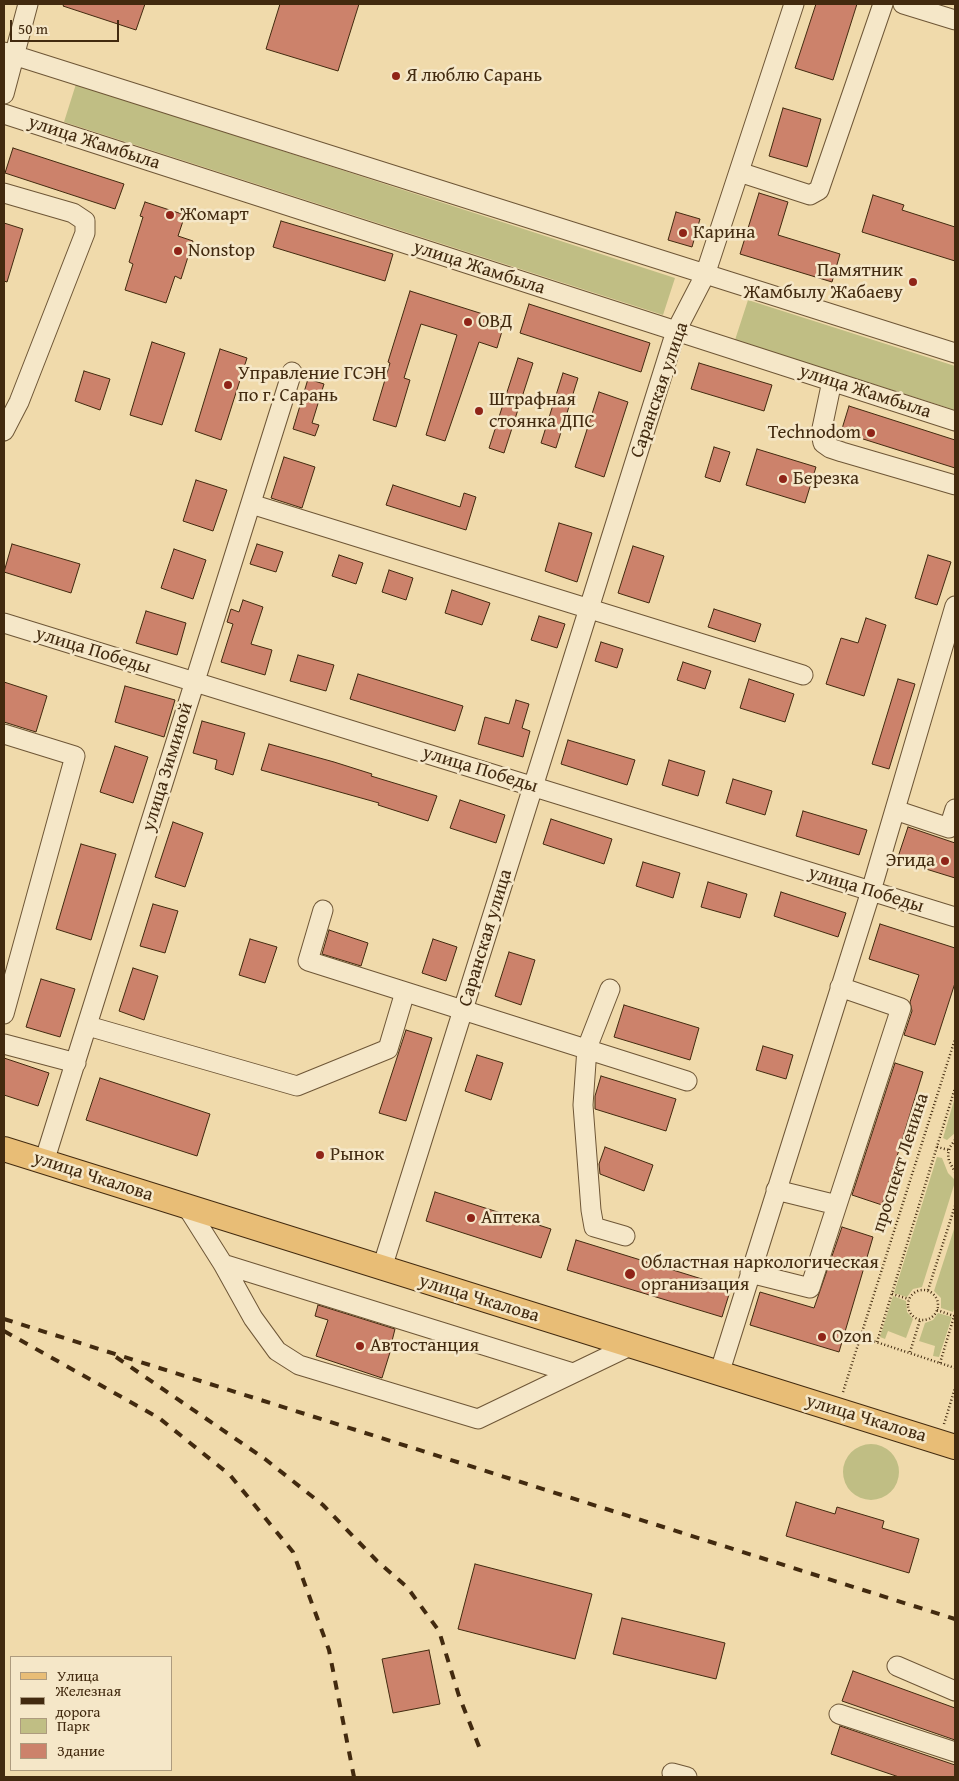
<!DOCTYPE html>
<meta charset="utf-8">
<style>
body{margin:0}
#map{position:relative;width:959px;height:1781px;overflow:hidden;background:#f0daab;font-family:"Gentium Book Plus",serif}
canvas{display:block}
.frame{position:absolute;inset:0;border:5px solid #422a0f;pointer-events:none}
.legend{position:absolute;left:10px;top:1656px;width:162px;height:115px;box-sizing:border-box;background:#f5e7c8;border:1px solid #ad9b7e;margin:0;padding:6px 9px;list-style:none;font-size:15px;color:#422a0f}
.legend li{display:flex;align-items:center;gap:10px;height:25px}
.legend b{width:25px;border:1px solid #ad9b7e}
.scale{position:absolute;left:10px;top:20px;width:109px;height:22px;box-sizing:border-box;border:2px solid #422a0f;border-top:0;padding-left:6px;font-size:15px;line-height:18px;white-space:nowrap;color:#422a0f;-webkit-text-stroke:4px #f5e7c8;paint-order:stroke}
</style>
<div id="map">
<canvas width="959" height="1781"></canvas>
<div class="frame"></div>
<ul class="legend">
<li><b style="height:6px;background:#e8bd76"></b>Улица</li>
<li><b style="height:6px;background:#422a0f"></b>Железная дорога</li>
<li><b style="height:14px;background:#c0be84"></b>Парк</li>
<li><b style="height:14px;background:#cc826b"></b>Здание</li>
</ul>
<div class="scale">50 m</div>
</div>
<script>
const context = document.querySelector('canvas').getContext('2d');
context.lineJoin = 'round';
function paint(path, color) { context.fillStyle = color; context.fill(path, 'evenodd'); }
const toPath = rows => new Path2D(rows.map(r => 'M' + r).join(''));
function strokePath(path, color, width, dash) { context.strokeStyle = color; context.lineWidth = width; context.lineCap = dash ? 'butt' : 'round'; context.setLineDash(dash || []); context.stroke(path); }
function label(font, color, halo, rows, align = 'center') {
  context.font = font + ' "Gentium Book Plus",serif'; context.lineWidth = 5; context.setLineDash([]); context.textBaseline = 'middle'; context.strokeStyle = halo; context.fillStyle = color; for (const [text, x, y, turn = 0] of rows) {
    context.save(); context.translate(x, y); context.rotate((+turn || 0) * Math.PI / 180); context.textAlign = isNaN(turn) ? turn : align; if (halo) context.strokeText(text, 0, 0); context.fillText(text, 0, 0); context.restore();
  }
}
paint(toPath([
 [76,84,675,278,663,315,64,122],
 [748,300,955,366,955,410,735,340],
 [955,1097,955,1133,947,1140,943,1138],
 [937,1157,942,1158,948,1173,955,1180,955,1182,922,1287,913,1289,907,1297,894,1293],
 [955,1226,955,1306,953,1312,941,1308,941,1298,934,1291],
 [893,1296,906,1301,907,1312,913,1319,906,1338,888,1331,885,1339,880,1337],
 [938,1313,952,1317,939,1357,933,1356,935,1346,919,1341,925,1323,933,1320],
 '843 1472a28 28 0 1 1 56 0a28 28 0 1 1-56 0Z'
]), '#c0be84');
const building = toPath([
 [64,4,145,4,136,30,63,6,64,4],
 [280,4,359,4,338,71,266,49,280,4],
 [816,4,857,4,833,80,795,68,816,4],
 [783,108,821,119,807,167,769,156,783,108],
 [13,148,124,184,115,209,5,173,13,148],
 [759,193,788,202,778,235,840,254,832,282,740,254,759,193],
 [873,195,904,205,902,210,955,227,955,261,862,232,873,195],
 [145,202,185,215,178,236,193,241,181,279,175,276,166,303,125,290,133,264,129,262,143,217,140,216,145,202],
 [676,212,700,219,692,247,668,240,676,212],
 [281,221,393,254,385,281,273,247,281,221],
 [4,223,23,229,7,282,4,281,4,223],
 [410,291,505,321,497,348,479,342,445,441,426,435,457,335,421,324,404,378,410,380,396,427,373,420,390,363,388,362,410,291],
 [529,304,650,343,641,372,520,333,529,304],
 [152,342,185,353,162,425,130,415,152,342],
 [220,349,247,358,221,440,195,431,220,349],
 [518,358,533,363,504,453,489,448,518,358],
 [699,363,772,385,764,411,691,389,699,363],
 [84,371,110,379,100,410,75,401,84,371],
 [563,373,578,378,556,448,541,443,563,373],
 [308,379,324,384,312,423,319,425,315,436,293,429,308,379],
 [599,392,628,402,604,477,575,467,599,392],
 [849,406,955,440,955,468,841,432,849,406],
 [714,447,730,452,720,482,705,477,714,447],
 [757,449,816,467,805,503,746,485,757,449],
 [284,457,315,467,302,508,271,498,284,457],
 [196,480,227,490,213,531,183,521,196,480],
 [393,485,460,507,464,493,476,497,466,530,386,505,393,485],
 [559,523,592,533,577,582,545,571,559,523],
 [12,544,80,564,71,593,4,572,12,544],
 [257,544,283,552,276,572,250,564,257,544],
 [633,546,664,556,649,603,618,593,633,546],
 [174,549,206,560,193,599,161,588,174,549],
 [339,555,363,563,356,584,332,576,339,555],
 [928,555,951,562,937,605,915,598,928,555],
 [389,570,413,578,406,600,382,592,389,570],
 [452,590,490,603,482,625,445,613,452,590],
 [243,600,263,607,251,644,272,650,265,675,221,662,233,624,227,622,231,609,239,612,243,600],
 [714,609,761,624,755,642,708,627,714,609],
 [146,611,186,623,177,655,136,643,146,611],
 [539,616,565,624,557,648,531,640,539,616],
 [866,618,886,625,864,696,826,684,841,638,858,643,866,618],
 [601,642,623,649,617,668,595,661,601,642],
 [298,655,334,665,326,691,290,681,298,655],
 [683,662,711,671,705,689,677,680,683,662],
 [358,674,463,706,455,731,350,699,358,674],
 [749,679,794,694,785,722,740,708,749,679],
 [898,679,915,684,889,769,872,764,898,679],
 [4,682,47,696,36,732,4,722,4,682],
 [125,686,175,700,164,737,115,722,125,686],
 [516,700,529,704,522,728,530,731,523,757,478,744,485,717,509,724,516,700],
 [202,721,245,733,233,775,215,769,217,760,193,753,202,721],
 [568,740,635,760,627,785,561,764,568,740],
 [269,744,334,762,372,774,371,776,437,796,428,821,378,805,379,803,261,770,269,744],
 [115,746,148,757,133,803,100,792,115,746],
 [669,760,705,771,698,796,662,785,669,760],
 [733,779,772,791,765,815,726,803,733,779],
 [460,800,505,815,496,843,450,828,460,800],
 [803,811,867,830,859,855,796,836,803,811],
 [551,819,612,839,604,864,543,844,551,819],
 [173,822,203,833,185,887,155,877,173,822],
 [908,827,955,843,955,878,897,860,908,827],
 [81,844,116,854,91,940,56,929,81,844],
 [643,862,680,873,673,898,636,886,643,862],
 [708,882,747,894,740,918,701,907,708,882],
 [781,892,846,913,838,937,774,916,781,892],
 [153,904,178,911,165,953,140,946,153,904],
 [880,924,955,948,955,983,935,1045,904,1035,912,1011,910,1002,919,975,869,959,880,924],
 [329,930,368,943,361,966,322,954,329,930],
 [250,939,277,947,265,983,239,975,250,939],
 [433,939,457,947,446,981,422,973,433,939],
 [509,952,535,960,521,1005,495,996,509,952],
 [133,968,158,976,144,1020,119,1011,133,968],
 [41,979,75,989,60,1037,26,1027,41,979],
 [624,1005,699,1028,690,1060,614,1037,624,1005],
 [406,1030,432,1038,406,1121,379,1113,406,1030],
 [763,1046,793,1055,786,1079,756,1070,763,1046],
 [477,1055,503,1063,491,1100,465,1091,477,1055],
 [4,1058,49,1073,38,1106,4,1095,4,1058],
 [895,1063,923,1072,882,1205,852,1195,895,1063],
 [601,1076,676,1099,666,1131,595,1109,595,1096,601,1076],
 [100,1078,210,1114,197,1156,86,1120,100,1078],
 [605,1147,653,1165,644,1191,600,1174,599,1164,605,1147],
 [435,1192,551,1229,541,1258,426,1221,435,1192],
 [842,1227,873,1237,839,1352,750,1325,760,1292,814,1308,842,1227],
 [576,1240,731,1288,722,1317,567,1270,576,1240],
 [318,1305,395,1329,390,1349,391,1349,382,1378,316,1356,328,1320,315,1316,318,1305],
 [796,1502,835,1514,837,1507,884,1521,882,1528,919,1539,909,1573,786,1536,796,1502],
 [475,1564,592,1594,575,1659,458,1629,475,1564],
 [622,1618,725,1643,716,1679,613,1654,622,1618],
 [429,1650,440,1704,393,1713,382,1659,429,1650],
 [853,1671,955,1708,955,1740,842,1701,853,1671],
 [840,1726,955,1765,955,1777,899,1777,831,1754,840,1726]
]);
paint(building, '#cc826b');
strokePath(building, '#422a0f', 1);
const minor = toPath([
 [903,4,955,20],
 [4,52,955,353],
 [4,94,28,4],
 [4,114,955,421],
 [739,172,810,195,819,190,883,4],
 [4,193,73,213,85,221,85,233,19,402,4,431],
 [832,381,821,433,823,443,830,448,842,452,955,485],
 [251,504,803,675],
 [4,623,955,917],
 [4,734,75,756,4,1014],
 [895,810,949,828,955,809],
 [323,910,308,961,687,1081],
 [610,989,587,1048,583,1105,591,1210,594,1227,625,1236],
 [88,1026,297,1086,388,1049,405,992],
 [4,1044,76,1063],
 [44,1162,292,372],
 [776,1190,837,1205],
 [187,1207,223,1264,253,1318,277,1351,299,1365,478,1419,630,1346],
 [223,1264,573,1373],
 [382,1268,676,331,705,275,794,4],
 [750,1273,810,1288,901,1008,840,987],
 [719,1374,871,891,955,606],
 [897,1666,955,1691],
 [839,1714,955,1752],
 [672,1773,687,1777]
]);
const major = toPath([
 [4,1149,955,1447]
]);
strokePath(minor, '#6e5636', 21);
strokePath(major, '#422a0f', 26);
strokePath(toPath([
 [955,1140,950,1147,948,1154,949,1161,955,1172],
 [937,1147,949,1150],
 '908 1305a15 15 0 1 1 30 0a15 15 0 1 1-30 0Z',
 [928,1290,955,1206],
 [892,1294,909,1299],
 [937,1310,954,1316],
 [861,1337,955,1368],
 [877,1342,955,1088],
 [910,1352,920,1320],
 [940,1363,955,1313],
 [843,1392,955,1039],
 [944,1424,955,1388]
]), '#422a0f', 2.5, [1, 2.5]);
strokePath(minor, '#f5e7c8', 19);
strokePath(major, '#e8bd76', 24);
strokePath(toPath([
 [4,1319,955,1619],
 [4,1331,159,1418,230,1475,293,1552,329,1650,354,1777],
 [116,1357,265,1459,323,1505,377,1561,407,1587,439,1631,459,1696,482,1754]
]), '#422a0f', 4, [9, 9]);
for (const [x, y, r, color] of [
 [396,76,5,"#8f2418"],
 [170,215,5,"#8f2418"],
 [683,233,5,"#8f2418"],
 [178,251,5,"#8f2418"],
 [913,282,5,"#8f2418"],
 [468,322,5,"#8f2418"],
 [228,385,5,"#8f2418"],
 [479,411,5,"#8f2418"],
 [871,433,5,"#8f2418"],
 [783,479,5,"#8f2418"],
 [945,861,5,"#8f2418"],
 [320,1155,5,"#8f2418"],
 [471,1218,5,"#8f2418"],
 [630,1274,6,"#8f2418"],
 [822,1337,5,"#8f2418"],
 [360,1346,5,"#8f2418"]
]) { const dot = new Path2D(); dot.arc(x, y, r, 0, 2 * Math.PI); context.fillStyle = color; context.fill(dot); strokePath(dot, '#f5e7c8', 2); }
label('19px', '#422a0f', '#f5e7c8', [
 ["Я люблю Сарань",406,76],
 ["Жомарт",180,215],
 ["Карина",693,233],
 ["Nonstop",188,251],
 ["Памятник",903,271,"right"],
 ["Жамбылу Жабаеву",903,293,"right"],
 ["ОВД",478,322],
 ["Управление ГСЭН",238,374],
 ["по г. Сарань",238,396],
 ["Штрафная",489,400],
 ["стоянка ДПС",489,422],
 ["Technodom",861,433,"right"],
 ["Березка",793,479],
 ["Эгида",935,861,"right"],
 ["Рынок",330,1155],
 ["Аптека",481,1218],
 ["Областная наркологическая",641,1263],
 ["организация",641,1285],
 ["Ozon",832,1337],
 ["Автостанция",370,1346]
], 'left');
label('19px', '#422a0f', '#f5e7c8', [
 ["улица Жамбыла",94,143,18],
 ["улица Жамбыла",479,268,18],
 ["Саранская улица",660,390,-71],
 ["улица Жамбыла",865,392,18],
 ["улица Победы",93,651,17],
 ["улица Зиминой",168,767,-73],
 ["улица Победы",480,770,17],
 ["улица Победы",866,890,17],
 ["Саранская улица",486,938,-73],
 ["проспект Ленина",901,1163,-72],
 ["улица Чкалова",93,1177,18],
 ["улица Чкалова",479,1299,17],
 ["улица Чкалова",866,1419,17]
]);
</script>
